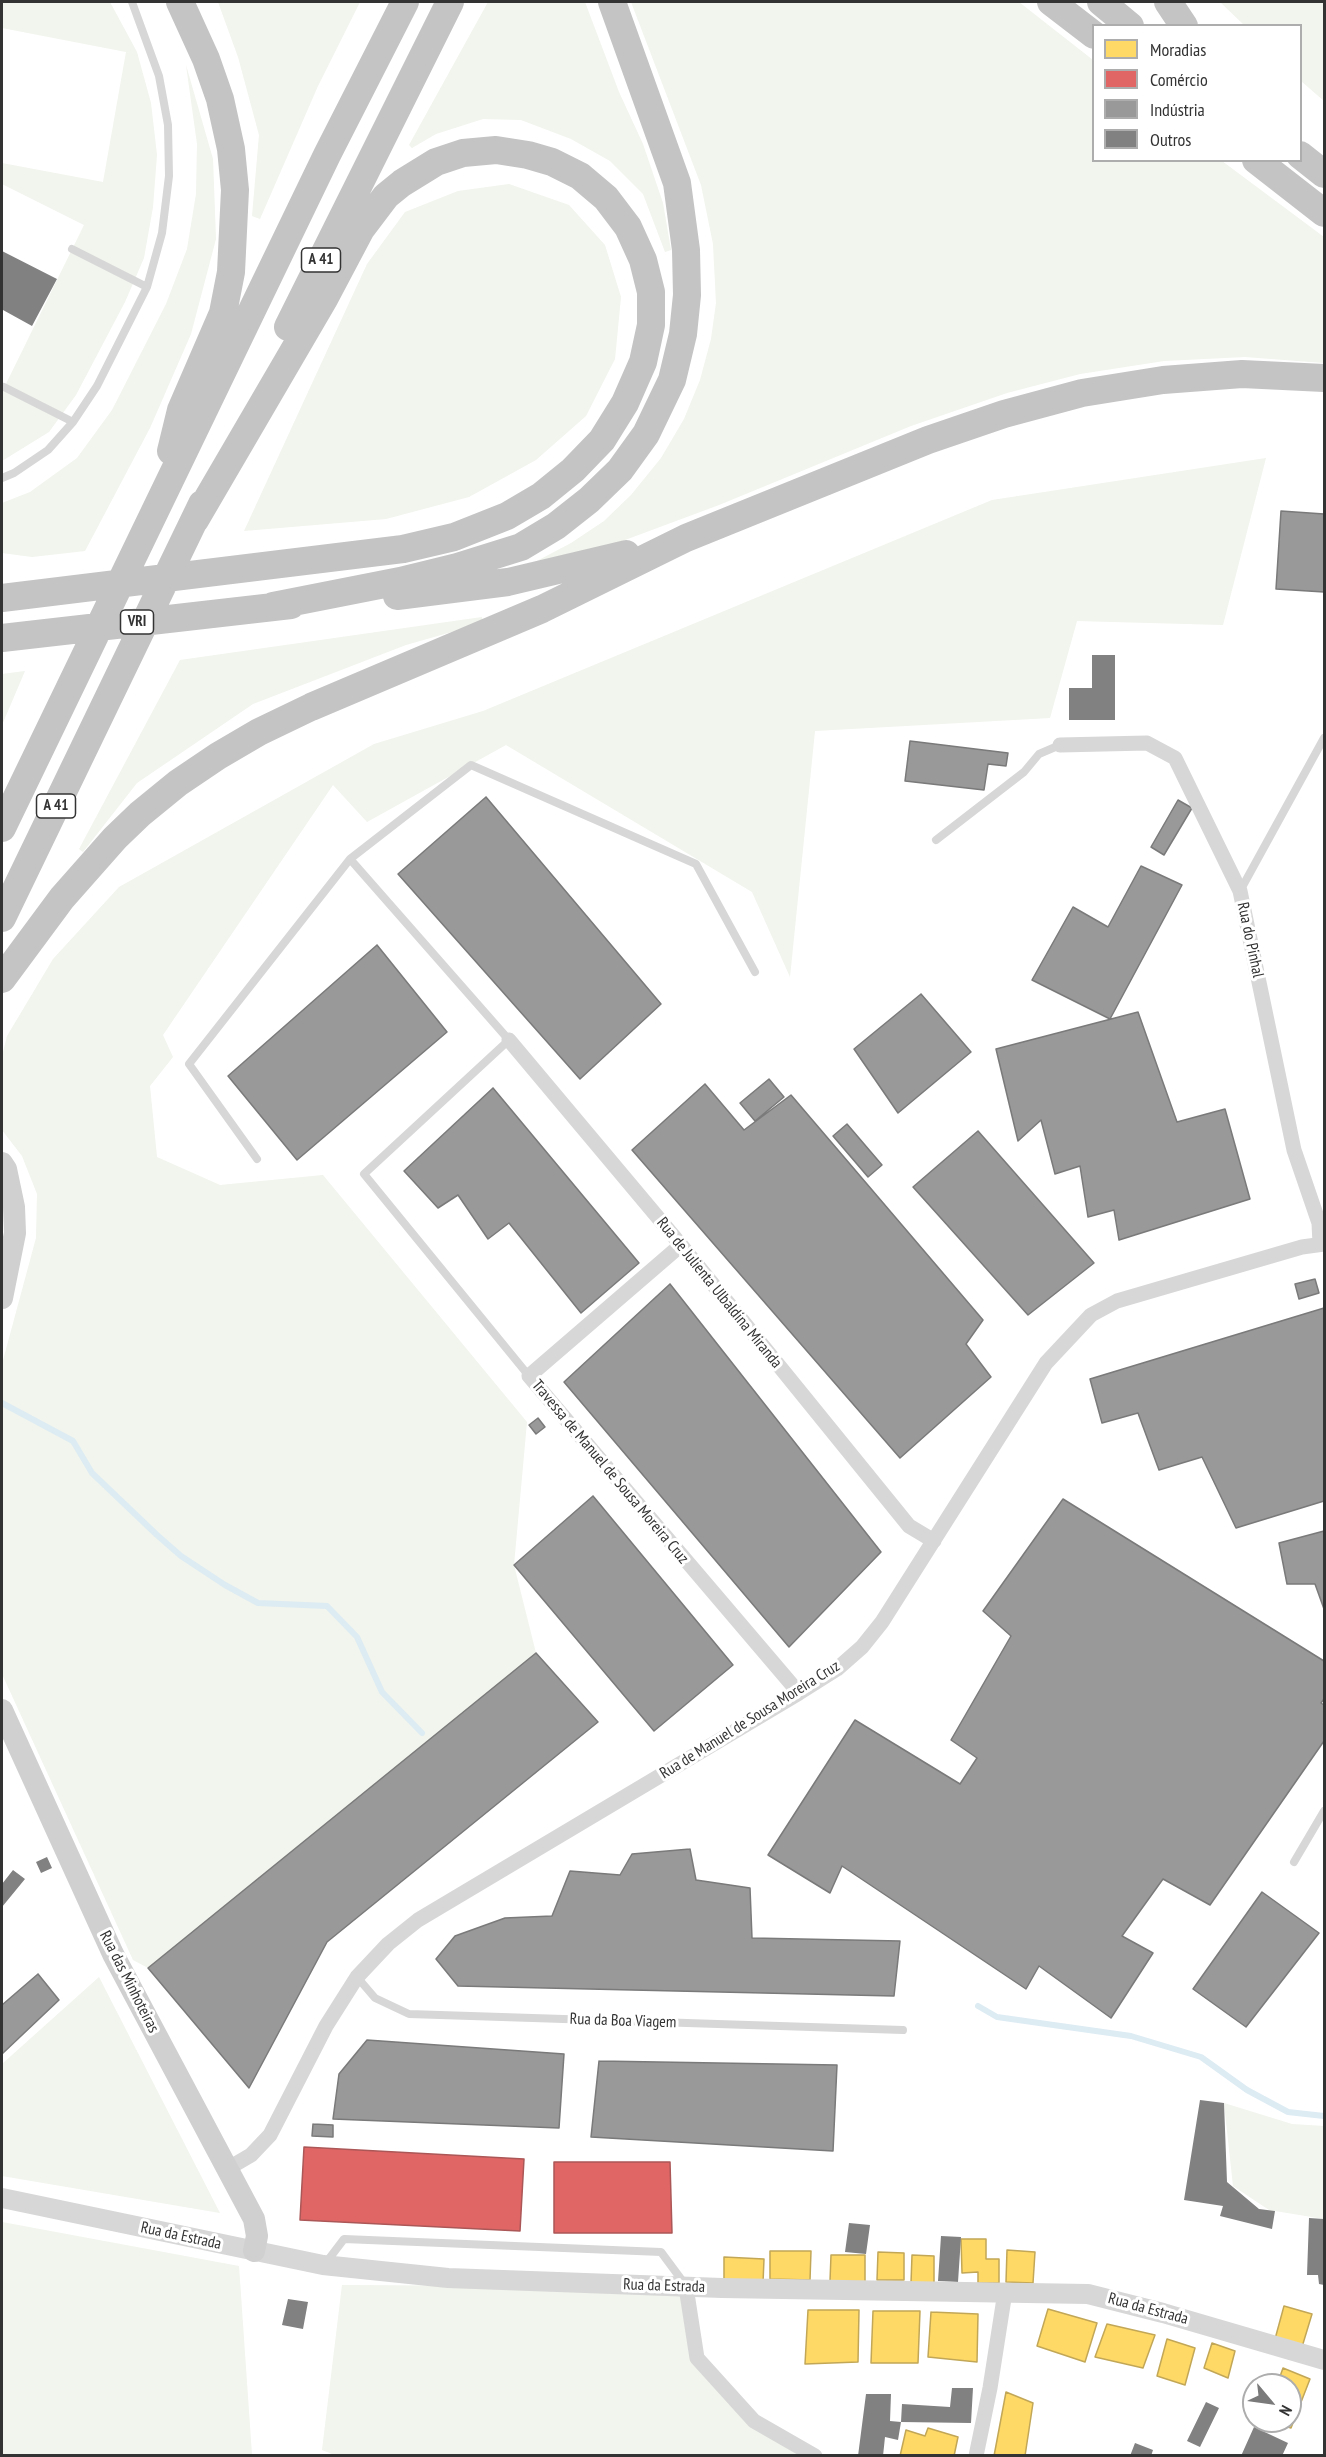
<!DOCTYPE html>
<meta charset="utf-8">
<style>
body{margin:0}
#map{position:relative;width:1326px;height:2457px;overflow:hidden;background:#fff;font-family:"PT Sans Narrow",sans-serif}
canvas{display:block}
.frame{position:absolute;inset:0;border:3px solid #333;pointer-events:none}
.legend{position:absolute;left:1092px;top:24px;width:210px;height:138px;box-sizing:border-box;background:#fff;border:2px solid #adadad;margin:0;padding:8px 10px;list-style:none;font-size:18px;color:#333}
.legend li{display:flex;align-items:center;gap:12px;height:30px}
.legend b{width:30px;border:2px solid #adadad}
.north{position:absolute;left:1242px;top:2373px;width:60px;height:60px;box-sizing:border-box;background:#fff;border:2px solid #adadad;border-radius:50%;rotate:119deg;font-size:16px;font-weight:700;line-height:24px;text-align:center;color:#333}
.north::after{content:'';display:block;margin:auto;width:21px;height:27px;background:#7a7a7a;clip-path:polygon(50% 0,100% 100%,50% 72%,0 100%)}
</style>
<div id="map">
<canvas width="1326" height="2457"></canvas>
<div class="frame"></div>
<ul class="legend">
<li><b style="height:16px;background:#ffd966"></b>Moradias</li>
<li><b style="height:16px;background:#e06666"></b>Comércio</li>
<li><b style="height:16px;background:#999"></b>Indústria</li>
<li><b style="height:16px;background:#818181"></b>Outros</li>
</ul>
<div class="north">N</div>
</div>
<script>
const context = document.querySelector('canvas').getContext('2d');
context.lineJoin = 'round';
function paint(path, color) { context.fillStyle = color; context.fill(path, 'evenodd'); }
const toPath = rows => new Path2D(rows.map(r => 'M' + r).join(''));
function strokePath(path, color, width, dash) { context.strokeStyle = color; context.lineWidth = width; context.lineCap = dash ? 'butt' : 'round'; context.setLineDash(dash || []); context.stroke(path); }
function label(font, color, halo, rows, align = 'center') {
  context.font = font + ' "PT Sans Narrow",sans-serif'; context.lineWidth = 6; context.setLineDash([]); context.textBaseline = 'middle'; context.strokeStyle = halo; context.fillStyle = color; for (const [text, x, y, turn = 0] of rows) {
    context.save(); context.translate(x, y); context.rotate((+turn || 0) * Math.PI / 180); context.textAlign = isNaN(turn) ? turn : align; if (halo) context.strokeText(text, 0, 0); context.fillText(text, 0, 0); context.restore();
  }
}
paint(toPath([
 [2,2,110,2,137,52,151,103,157,155,153,207,144,258,125,302,76,395,49,432,2,461,2,392,84,225,2,184,2,163,103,182,126,52,2,28],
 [218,2,360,2,318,86,260,219,252,216,259,135,238,57],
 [488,2,585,2,619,92,643,144,663,203,671,250,665,252,643,194,610,161,571,139,521,120,483,119,436,134,412,148,409,145],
 [631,2,1019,2,1093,60,1094,160,1222,161,1324,237,1324,363,1245,357,1164,361,1080,374,1007,393,911,426,719,505,625,540,578,554,535,562,571,543,604,521,631,495,661,458,684,419,700,380,711,339,716,303,713,244,701,185],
 [1220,2,1324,2,1324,101,1301,81,1300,26,1244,25],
 [186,65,213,159,216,239,191,334,150,428,85,551,32,557,2,553,2,503,30,492,77,458,112,410,166,304,187,249,196,194,197,144],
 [509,184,569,205,605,245,621,297,615,359,586,416,536,460,469,497,386,519,244,531,367,264,405,212,458,191],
 [1266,458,1223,625,1077,621,1050,718,815,731,790,977,752,892,506,745,367,822,333,785,163,1035,173,1057,150,1086,157,1157,220,1185,323,1175,527,1422,514,1565,536,1653,148,1968,133,1960,2,1674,2,1364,36,1238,37,1194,22,1156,2,1130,2,1056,7,1036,53,959,119,887,374,744,483,711,992,500],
 [482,617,483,623,406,645,253,704,137,783,83,852,79,849,180,660],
 [25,671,2,725,2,674],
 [99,1977,220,2213,2,2176,2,2064],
 [1224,2103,1292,2124,1324,2126,1324,2219,1269,2210,1233,2186],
 [2,2222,239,2266,252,2455,2,2455],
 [342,2285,686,2287,697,2358,754,2421,808,2455,337,2456,322,2450]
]), '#f1f5ed');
const homes = toPath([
 [961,2239,986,2239,986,2259,999,2259,999,2283,978,2283,978,2272,962,2273,961,2239],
 [1007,2250,1035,2252,1033,2283,1006,2282,1007,2250],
 [770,2251,811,2251,810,2280,770,2279,770,2251],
 [878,2252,904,2253,904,2280,877,2280,878,2252],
 [831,2255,865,2255,865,2282,830,2281,831,2255],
 [912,2255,934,2256,934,2283,911,2283,912,2255],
 [724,2257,764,2259,763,2283,724,2282,724,2257],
 [1284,2306,1312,2314,1302,2347,1275,2339,1284,2306],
 [1048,2309,1097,2323,1085,2362,1037,2346,1048,2309],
 [808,2310,859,2310,858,2362,805,2364,808,2310],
 [873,2311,920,2311,918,2363,871,2363,873,2311],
 [931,2312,978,2314,977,2362,928,2357,931,2312],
 [1107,2324,1155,2335,1143,2368,1095,2357,1107,2324],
 [1167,2339,1195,2348,1185,2385,1157,2376,1167,2339],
 [1212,2343,1235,2351,1228,2378,1204,2368,1212,2343],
 [1283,2368,1310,2379,1291,2428,1269,2421,1290,2421,1290,2385,1277,2385,1283,2368],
 [1006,2392,1033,2403,1025,2456,994,2456,1006,2392],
 [928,2428,958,2437,954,2456,900,2456,906,2430,925,2436,928,2428]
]);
paint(homes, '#ffd966');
strokePath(homes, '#c2a757', 1.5);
const shops = toPath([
 [304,2147,524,2159,520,2231,300,2220,304,2147],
 [554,2162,670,2162,672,2233,554,2233,554,2162]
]);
paint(shops, '#e06666');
strokePath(shops, '#ac5757', 1.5);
const industry = toPath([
 [1281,511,1324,514,1324,592,1276,589,1281,511],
 [910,741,1008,753,1006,766,988,764,984,790,905,781,910,741],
 [486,797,661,1004,580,1079,398,874,486,797],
 [1178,800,1192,808,1164,855,1151,847,1178,800],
 [1141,866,1182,885,1110,1019,1032,980,1073,907,1108,927,1141,866],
 [377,945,447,1032,297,1160,228,1076,377,945],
 [921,994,971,1052,898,1113,854,1049,921,994],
 [1138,1012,1177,1122,1225,1109,1250,1199,1119,1240,1114,1210,1088,1217,1080,1166,1055,1174,1041,1120,1018,1141,996,1049,1138,1012],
 [769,1079,784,1097,755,1121,740,1103,769,1079],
 [705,1084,744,1130,791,1095,983,1320,966,1344,991,1377,900,1458,632,1150,705,1084],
 [493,1088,639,1263,581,1313,509,1223,488,1239,458,1195,438,1208,404,1171,493,1088],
 [847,1124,882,1165,868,1177,833,1136,847,1124],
 [978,1131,1094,1263,1028,1315,913,1187,978,1131],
 [1315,1279,1319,1293,1299,1299,1295,1284,1315,1279],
 [670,1284,881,1552,789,1647,564,1382,670,1284],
 [1324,1308,1324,1501,1236,1528,1202,1457,1159,1470,1138,1413,1102,1423,1090,1379,1324,1308],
 [538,1418,545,1427,536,1434,529,1425,538,1418],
 [593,1496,733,1665,654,1731,514,1565,593,1496],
 [1063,1499,1324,1661,1324,1699,1321,1703,1324,1705,1324,1741,1210,1905,1163,1879,1122,1936,1153,1953,1111,2018,1039,1966,1026,1989,842,1866,830,1893,768,1855,855,1720,960,1784,977,1758,951,1740,1011,1636,983,1611,1063,1499],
 [1324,1531,1324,1609,1315,1584,1287,1584,1279,1543,1324,1531],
 [536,1653,598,1722,327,1942,249,2088,148,1968,536,1653],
 [690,1849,696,1880,750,1888,752,1938,900,1941,894,1996,458,1986,436,1959,455,1936,505,1918,552,1916,570,1871,620,1875,632,1854,690,1849],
 [1262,1892,1319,1933,1246,2027,1193,1989,1262,1892],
 [38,1974,59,2000,2,2054,2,2005,38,1974],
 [367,2040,564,2054,559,2128,333,2119,339,2074,367,2040],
 [599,2061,837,2065,833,2151,591,2137,599,2061],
 [313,2124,333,2125,333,2137,312,2136,313,2124]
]);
paint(industry, '#999');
strokePath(industry, '#7a7a7a', 1.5);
strokePath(toPath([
 [2,1403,73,1441,92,1473,157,1535,181,1556,225,1585,258,1603,327,1606,357,1637,382,1692,422,1733],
 [978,2006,997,2017,1131,2036,1201,2057,1247,2090,1288,2112,1324,2116]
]), '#ddebf3', 6);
paint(toPath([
 [2,251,57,279,32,326,3,310,2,314],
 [1092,655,1115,655,1115,720,1069,720,1069,688,1092,688],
 [47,1857,52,1868,41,1873,36,1862],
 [13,1870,25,1879,2,1907,2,1884],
 [1200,2100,1224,2103,1227,2182,1259,2209,1275,2211,1272,2229,1220,2216,1223,2206,1184,2200],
 [1309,2218,1324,2219,1324,2285,1319,2284,1318,2275,1307,2275],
 [849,2223,870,2225,866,2254,845,2252],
 [941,2236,961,2237,958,2282,938,2281],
 [288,2299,308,2302,303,2329,282,2325],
 [952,2388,973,2388,971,2423,901,2422,898,2440,885,2437,883,2456,858,2456,866,2394,891,2394,890,2421,901,2422,902,2404,950,2407],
 [1206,2402,1219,2408,1200,2447,1187,2441],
 [1254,2427,1288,2443,1282,2456,1241,2456],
 [1135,2443,1153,2450,1151,2456,1130,2456]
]), '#818181');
strokePath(toPath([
 [72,249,147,287],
 [4,387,73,422],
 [2,478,14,473,48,450,73,422,97,386,147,287,162,233,169,176,168,125,159,76,132,2],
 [936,840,1024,772,1039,754,1060,745],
 [350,859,471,765,696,864,755,972],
 [1240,891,1324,738],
 [257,1159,189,1064,350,859,509,1040,364,1174,529,1376],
 [1294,1862,1324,1811],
 [357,1977,375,1998,409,2014,903,2030],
 [325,2264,344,2239,661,2252,684,2283]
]), '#d7d7d7', 8);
strokePath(toPath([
 [1060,745,1147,743,1175,758,1240,891,1294,1150,1319,1223,1320,1244],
 [509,1040,681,1245,909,1526,934,1541],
 [681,1245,529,1376,799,1693],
 [227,2169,251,2155,270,2135,326,2026,357,1977,388,1944,418,1920,799,1693,837,1669,862,1647,882,1622,1046,1363,1091,1315,1117,1301,1302,1247,1324,1244],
 [686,2287,697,2358,754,2421,815,2456],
 [976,2456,990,2388,1005,2292]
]), '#d7d7d7', 15);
strokePath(toPath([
 [2,2198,323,2265,448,2278,722,2288,1088,2294,1163,2313,1324,2360]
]), '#d7d7d7', 20);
strokePath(toPath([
 [2,1163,6,1169,14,1207,15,1233,2,1298],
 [2,1710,113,1954,254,2219,257,2236,254,2251]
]), '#d0d0d0', 22);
strokePath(toPath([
 [1051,2,1094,35],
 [1101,2,1130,26],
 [1168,2,1184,26],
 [1300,155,1324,174],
 [1256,160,1324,213],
 [288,327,450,2],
 [171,451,181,410,223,313,231,272,235,190,231,149,220,99,206,59,180,2],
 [397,596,508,582,626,554],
 [2,598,403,549,454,537,507,516,541,496,573,470,602,440,625,403,643,362,651,325,651,292,643,260,628,227,606,198,580,176,552,162,528,155,496,150,463,153,436,162,402,183,386,196,361,229,324,299,195,520],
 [273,606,400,581,457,567,521,547,556,526,589,500,620,470,646,434,672,380,683,334,687,295,686,250,677,183,612,2],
 [2,638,291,605],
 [2,828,327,155,405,2],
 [2,918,202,504],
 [2,979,62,898,115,838,140,814,178,783,218,756,259,732,311,707,542,609,686,538,928,440,1004,414,1082,393,1163,380,1242,374,1324,378]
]), '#c4c4c4', 28);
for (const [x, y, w] of [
 [321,260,39],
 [137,622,33],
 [56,806,39]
]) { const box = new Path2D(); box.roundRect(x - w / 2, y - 12, w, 24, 4.5); context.fillStyle = '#fff'; context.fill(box); strokePath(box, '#333', 1.5); }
label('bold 15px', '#333', null, [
 ["A 41",321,260],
 ["VRI",137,622],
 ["A 41",56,806]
]);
label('16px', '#333', '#fff', [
 ["Rua do Pinhal",1250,940,78],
 ["Rua de Julienta Ulbaldina Miranda",719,1293,51],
 ["Travessa de Manuel de Sousa Moreira Cruz",610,1472,50],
 ["Rua de Manuel de Sousa Moreira Cruz",750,1720,-32],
 ["Rua das Minhoteiras",129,1982,63],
 ["Rua da Boa Viagem",623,2021,2],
 ["Rua da Estrada",181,2236,12],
 ["Rua da Estrada",664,2286,2],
 ["Rua da Estrada",1148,2309,15]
]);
</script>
